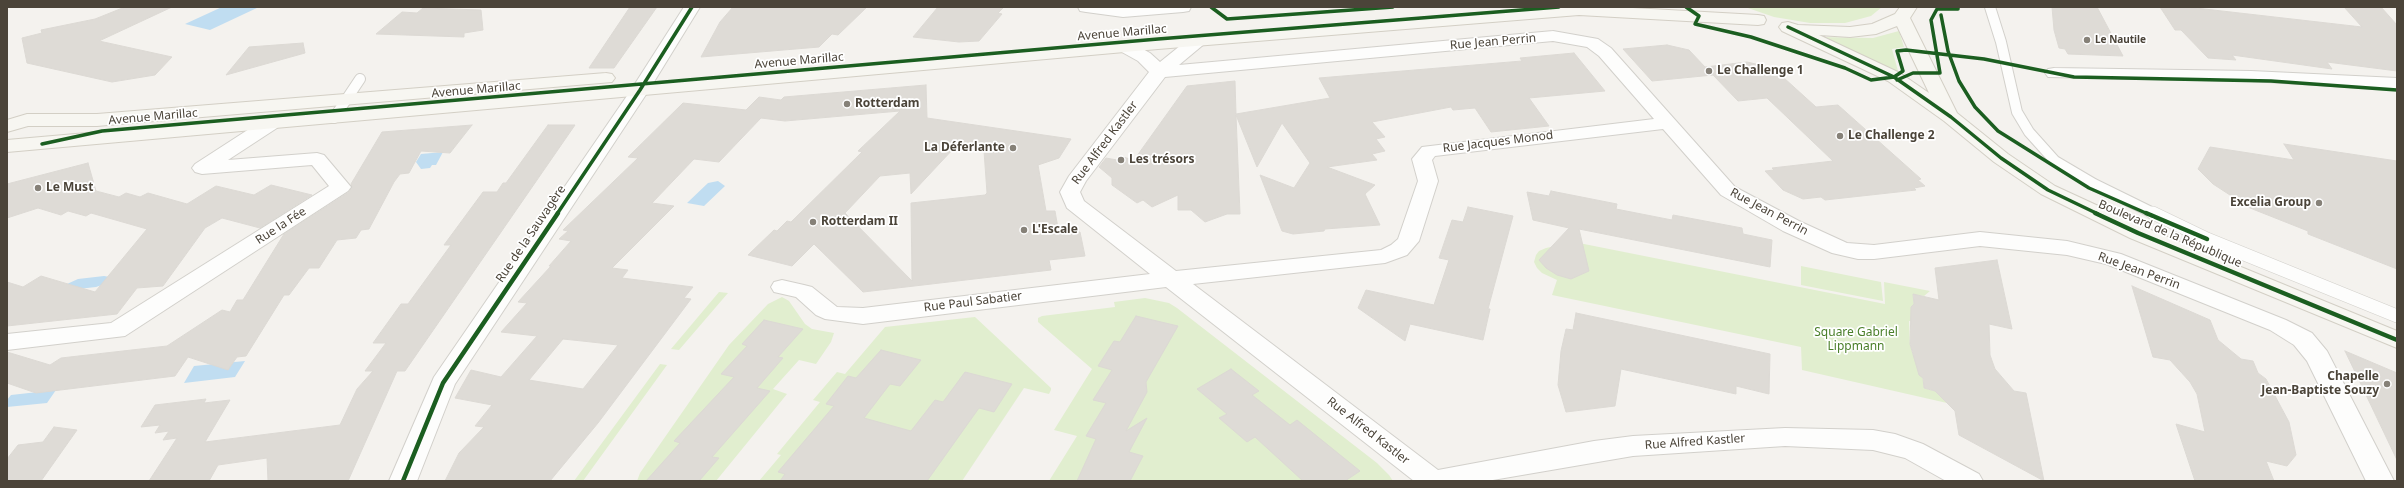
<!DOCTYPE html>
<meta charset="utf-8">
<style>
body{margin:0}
#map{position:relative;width:2404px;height:488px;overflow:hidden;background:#f4f2ee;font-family:"Noto Sans",sans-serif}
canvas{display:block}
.frame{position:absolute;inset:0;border:8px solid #4b4439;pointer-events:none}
</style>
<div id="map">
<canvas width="2404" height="488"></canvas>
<div class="frame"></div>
</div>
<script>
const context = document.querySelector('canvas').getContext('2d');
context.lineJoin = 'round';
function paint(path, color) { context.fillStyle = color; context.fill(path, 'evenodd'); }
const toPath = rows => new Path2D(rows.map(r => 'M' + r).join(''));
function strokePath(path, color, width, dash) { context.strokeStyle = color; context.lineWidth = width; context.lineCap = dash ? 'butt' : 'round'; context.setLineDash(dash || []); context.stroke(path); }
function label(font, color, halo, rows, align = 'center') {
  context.font = font + ' "Noto Sans",sans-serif'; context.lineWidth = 3.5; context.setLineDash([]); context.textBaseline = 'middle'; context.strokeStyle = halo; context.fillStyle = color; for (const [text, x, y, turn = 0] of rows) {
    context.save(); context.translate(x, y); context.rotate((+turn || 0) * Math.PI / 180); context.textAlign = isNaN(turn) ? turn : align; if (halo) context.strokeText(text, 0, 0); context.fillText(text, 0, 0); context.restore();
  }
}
paint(toPath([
 [1745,7,1882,7,1871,16,1845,23,1810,23,1774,17],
 [1899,31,1904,47,1892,49,1898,71,1892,71,1819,37,1873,38],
 [1574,242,1885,304,1884,282,1930,291,1924,296,1913,295,1916,322,1909,321,1910,344,1913,354,1920,356,1924,388,1935,391,1947,403,1802,370,1801,347,1552,295,1557,280,1542,273,1537,268,1534,262,1536,255,1539,251,1546,248],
 [1801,266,1881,282,1883,301,1801,285],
 [719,292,728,293,679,350,671,349],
 [782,297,789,301,805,324,812,329,834,333,831,342,816,364,799,360,773,389,787,394,716,481,637,481,640,473,729,345,768,304],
 [1145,298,1169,303,1177,308,1377,463,1389,475,1393,481,1049,481,1077,436,1054,430,1092,369,1038,322,1038,318,1042,316,1115,307,1114,302],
 [975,317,1051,388,1051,390,1049,394,1024,388,962,481,759,481,781,455,777,454,820,402,813,400,837,372,845,374,885,327],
 [660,364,667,365,583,481,574,481]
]), '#e1eecf');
paint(toPath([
 [222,7,259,7,210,30,185,24],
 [443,152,436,165,432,165,430,168,421,169,416,162,421,154],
 [718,181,725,186,704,206,687,203,708,183],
 [104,276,110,277,102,285,96,287,69,290,67,284,78,279],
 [245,361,235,377,184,383,194,366],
 [56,390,47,403,7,407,7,400,11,395]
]), '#c0ddf1');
const building = toPath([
 [125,7,172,7,99,41,172,57,155,75,112,82,27,63,22,38,42,33,41,30,95,19,125,7],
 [630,7,657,7,614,68,589,68,630,7],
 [733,7,867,7,838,35,832,34,819,47,701,57,720,22,733,7],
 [938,7,1004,7,998,13,1002,14,979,41,959,42,913,37,938,7],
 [2052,7,2097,7,2123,56,2068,54,2065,49,2059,48,2054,30,2052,7],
 [2160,7,2187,7,2362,27,2344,7,2381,7,2397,25,2397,71,2327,62,2332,69,2232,55,2236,60,2208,58,2181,30,2175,30,2160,7],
 [423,8,481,10,483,30,464,33,464,37,376,34,402,12,417,13,423,8],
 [303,43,305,53,226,75,249,47,303,43],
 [1667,45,1689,50,1705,67,1747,62,1773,68,1816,107,1838,105,1921,179,1918,180,1925,186,1914,188,1916,190,1825,200,1821,197,1803,199,1783,190,1765,171,1774,170,1772,168,1833,161,1767,98,1738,101,1713,75,1652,81,1623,49,1667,45],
 [1574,53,1605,91,1529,98,1549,126,1491,132,1475,108,1453,110,1451,107,1372,122,1385,137,1376,139,1385,151,1372,154,1377,160,1327,167,1375,185,1365,194,1380,225,1325,229,1324,231,1293,234,1282,231,1260,175,1294,188,1310,163,1282,123,1257,167,1236,115,1240,214,1227,214,1205,222,1191,210,1178,210,1178,195,1152,207,1143,200,1137,203,1112,185,1112,178,1099,167,1106,158,1117,160,1119,156,1134,160,1187,86,1235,81,1236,114,1330,98,1319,78,1522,61,1520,58,1574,53],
 [926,85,927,118,1071,139,1059,158,1038,165,1046,211,1055,211,1059,234,1080,232,1085,256,1049,260,1051,270,863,292,814,244,792,266,748,255,774,230,777,231,787,221,791,222,862,152,858,151,900,111,785,121,761,118,719,162,694,159,652,203,674,206,612,268,628,270,622,278,693,287,684,298,691,299,598,423,550,481,445,481,459,453,484,427,475,426,492,405,455,398,471,370,501,377,537,336,501,332,527,303,518,302,551,266,549,266,571,241,559,239,568,231,563,230,638,158,628,157,683,103,746,110,759,97,781,100,784,97,926,85],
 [955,147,984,151,987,193,985,195,911,203,912,281,845,213,880,176,910,173,911,194,955,147],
 [563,339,582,341,618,345,583,389,529,380,563,339],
 [472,125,450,153,421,151,409,173,400,174,394,182,369,229,361,230,356,238,337,240,319,268,309,268,289,295,284,295,246,356,237,357,228,370,188,357,175,376,36,393,7,383,7,352,50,365,61,358,167,346,222,310,230,312,237,300,243,300,284,234,349,192,352,187,351,184,382,132,472,125],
 [548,125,575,125,405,371,397,371,348,481,268,481,267,458,218,465,209,481,149,481,177,438,163,440,169,431,155,433,160,425,141,427,155,405,206,399,204,403,230,400,205,442,340,425,357,389,373,371,365,371,386,343,373,343,401,304,408,304,451,245,444,245,483,192,497,192,503,183,506,183,548,125],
 [2284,144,2397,161,2397,269,2308,234,2308,231,2250,208,2213,184,2198,169,2210,147,2294,160,2284,144],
 [88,163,96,191,119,197,126,193,140,197,148,193,187,204,216,186,254,195,271,185,312,195,260,228,222,218,205,228,163,286,137,288,117,314,7,326,7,282,23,287,41,276,95,292,147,229,91,213,86,216,68,211,61,215,38,208,7,218,7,184,88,163],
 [1551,191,1617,204,1616,209,1672,220,1673,215,1742,228,1743,234,1772,240,1770,267,1579,229,1589,271,1571,279,1557,275,1546,268,1539,260,1569,228,1533,220,1527,192,1549,196,1551,191],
 [1468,207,1513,216,1488,309,1490,309,1483,340,1410,324,1405,341,1358,308,1366,290,1434,305,1449,260,1439,258,1452,220,1463,222,1468,207],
 [1997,260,2012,329,1989,324,1990,355,1995,369,2014,391,2026,393,2044,481,1959,435,1955,411,1935,391,1924,388,1923,378,1919,375,1910,344,1911,307,1914,304,1913,294,1939,300,1935,268,1997,260],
 [2132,286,2210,320,2218,340,2241,359,2253,361,2258,373,2266,379,2289,422,2296,455,2287,466,2266,461,2274,481,2195,481,2176,424,2205,432,2197,394,2190,382,2170,360,2153,357,2132,286],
 [1576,313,1770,354,1769,394,1736,386,1736,394,1621,369,1615,406,1566,412,1558,385,1561,351,1566,329,1573,330,1576,313],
 [1136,316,1178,326,1146,382,1147,392,1126,431,1147,418,1129,452,1143,456,1130,481,1077,481,1096,439,1086,436,1106,403,1093,400,1112,370,1098,366,1114,341,1120,342,1136,316],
 [764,320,803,329,778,357,783,358,757,388,770,391,712,457,719,458,699,481,646,481,680,443,674,441,734,377,721,374,747,346,742,344,764,320],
 [881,350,921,360,900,386,890,384,864,418,911,431,935,400,943,402,965,372,1012,384,994,412,979,408,927,481,780,481,785,474,778,472,834,406,826,404,848,376,856,378,881,350],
 [2345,351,2397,373,2397,460,2357,376,2345,351],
 [1231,369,1259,391,1252,395,1290,425,1297,420,1360,471,1345,481,1303,481,1255,437,1247,442,1219,418,1227,414,1197,389,1231,369],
 [54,427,77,430,41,481,7,481,7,459,18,445,43,442,54,427]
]);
paint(building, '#dedbd6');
strokePath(building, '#dcd9d4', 1);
const laneFar1 = toPath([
 [1990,7,2001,42,2017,112,2029,132,2055,161,2094,184,2155,214],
 [334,118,360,79]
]);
const lane = toPath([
 [2153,213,2207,239,2397,316]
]);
const street = toPath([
 [684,7,700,7,649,90,455,384,417,481,389,481,434,377,631,90,684,7],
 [1078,7,1191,7,1189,11,1183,12,1123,17,1086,12,1080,11,1078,7],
 [1553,31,1598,39,1611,48,1735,187,1799,221,1847,243,1874,245,1980,232,2067,241,2121,254,2286,320,2312,333,2327,351,2394,481,2366,481,2307,361,2294,345,2270,330,2106,264,2067,255,1980,246,1874,259,1858,259,1832,253,1783,231,1721,195,1663,129,1435,156,1432,160,1438,181,1419,241,1407,255,1385,263,1193,284,1438,470,1594,441,1633,436,1785,428,1873,430,1895,434,1923,444,1979,474,1983,481,1946,481,1905,458,1873,450,1785,446,1633,456,1487,481,1414,481,1166,287,863,324,825,319,816,315,796,297,774,292,771,287,774,282,782,280,804,285,812,287,837,307,863,308,1150,274,1067,208,1060,192,1069,176,1149,72,1138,61,1120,51,1117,47,1120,43,1132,43,1150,53,1160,62,1191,37,1203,37,1206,41,1203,45,1179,65,1553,31],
 [1553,41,1587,47,1599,56,1654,119,1422,147,1412,159,1418,181,1398,239,1391,245,1381,250,1176,271,1084,201,1080,192,1086,181,1165,77,1553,41],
 [2054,68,2251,71,2397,78,2397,90,2251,81,2048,77,2045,73,2048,69,2054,68],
 [270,118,277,120,280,124,277,128,228,160,317,153,324,155,351,187,348,191,125,336,7,350,7,334,111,323,329,186,312,165,202,174,195,172,192,168,195,164,263,120,270,118]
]);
const secondary = toPath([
 [1554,7,1615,7,1758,15,1764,16,1766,20,1764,24,1758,25,1579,15,1158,49,7,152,7,140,1158,39,1554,7],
 [1900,7,1917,7,1910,18,1957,113,2008,154,2055,186,2146,228,2397,331,2397,348,2130,238,2041,194,1994,162,1944,121,1888,81,1782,31,1779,27,1782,23,1788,22,1798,25,1850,27,1872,24,1895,14,1900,7],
 [1897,26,1929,93,1900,73,1819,35,1850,37,1876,34,1897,26],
 [606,73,612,74,615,78,612,82,97,126,28,126,7,132,7,120,27,114,97,114,606,73]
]);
strokePath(laneFar1, '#d2d0cb', 12);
strokePath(lane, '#d2d0cb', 14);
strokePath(street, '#d2d0cb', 2);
strokePath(secondary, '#d3cfc5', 2);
strokePath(laneFar1, '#fdfdfc', 10);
strokePath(lane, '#fdfdfc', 13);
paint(street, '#fdfdfc');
paint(secondary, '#f7f6f1');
strokePath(toPath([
 [1211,7,1227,19,1393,7],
 [1686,7,1699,16,1695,24,1751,37,1845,68,1871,80,1894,77,1903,71,1897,51,1906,50,1984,59,2074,77,2271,81,2397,90],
 [1941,15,1948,51,1959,81,1975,107,1998,131,2089,188,2148,214],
 [1788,27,1894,77,1951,117,2001,158,2048,190,2098,214],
 [1897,80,1913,73,1940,73,1931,20,1937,9,1958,9,1958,7],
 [42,144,102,131,1158,39,1559,7],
 [557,214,640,90,692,7]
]), '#1b5e20', 3.5);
strokePath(toPath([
 [2095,213,2138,233,2397,340],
 [2146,213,2207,239],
 [403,481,443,383,558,213]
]), '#1b5e20', 4.5);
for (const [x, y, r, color] of [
 [2087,40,4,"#868178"],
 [1709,71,4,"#868178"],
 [847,104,4,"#868178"],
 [1840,136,4,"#868178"],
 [1013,148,4,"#868178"],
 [1121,160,4,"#868178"],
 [38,188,4,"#868178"],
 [2319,203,4,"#868178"],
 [813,222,4,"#868178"],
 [1024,230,4,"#868178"],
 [2387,384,4,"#868178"]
]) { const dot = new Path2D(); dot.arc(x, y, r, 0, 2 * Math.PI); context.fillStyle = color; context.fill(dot); strokePath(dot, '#fff', 1.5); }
label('bold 10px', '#4b4439', '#fff', [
 ["Le Nautile",2095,40]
], 'left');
label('12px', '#4b4439', '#fff', [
 ["Avenue Marillac",1122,33,-5],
 ["Rue Jean Perrin",1493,42,-5],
 ["Avenue Marillac",799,61,-5],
 ["Avenue Marillac",476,90,-5],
 ["Avenue Marillac",153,117,-5],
 ["Rue Jacques Monod",1498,142,-7],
 ["Rue Alfred Kastler",1105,143,-53],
 ["Rue Jean Perrin",1769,212,28],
 ["Rue la Fée",281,226,-33],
 ["Rue de la Sauvagère",531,234,-56],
 ["Boulevard de la République",2170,234,23],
 ["Rue Jean Perrin",2139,271,20],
 ["Rue Paul Sabatier",973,302,-7],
 ["Rue Alfred Kastler",1368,431,38],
 ["Rue Alfred Kastler",1695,442,-4]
]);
label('bold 12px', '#4b4439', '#fff', [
 ["Le Challenge 1",1717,71],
 ["Rotterdam",855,104],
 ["Le Challenge 2",1848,136],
 ["La Déferlante",1005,148,"right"],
 ["Les trésors",1129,160],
 ["Le Must",46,188],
 ["Excelia Group",2311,203,"right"],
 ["Rotterdam II",821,222],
 ["L'Escale",1032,230],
 ["Chapelle",2379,377,"right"],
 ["Jean-Baptiste Souzy",2379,391,"right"]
], 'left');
label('12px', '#4a7f2a', '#fff', [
 ["Square Gabriel",1856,333],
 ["Lippmann",1856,347]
]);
</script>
